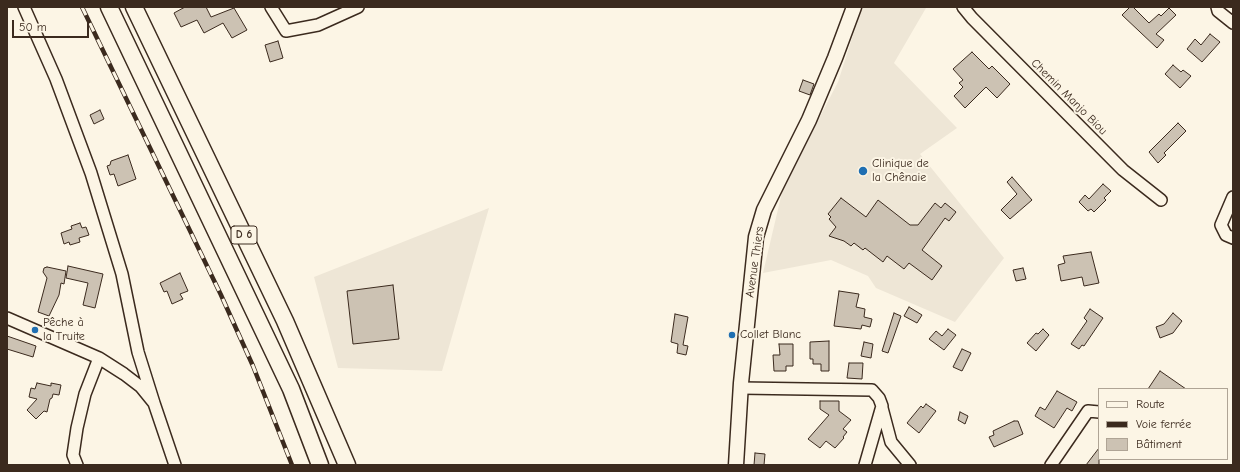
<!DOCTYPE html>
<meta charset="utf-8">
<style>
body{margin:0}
#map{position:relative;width:1240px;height:472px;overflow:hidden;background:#fcf5e5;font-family:"Comic Neue",sans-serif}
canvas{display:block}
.frame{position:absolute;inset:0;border:8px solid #3b2a1e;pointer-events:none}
.legend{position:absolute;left:1098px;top:388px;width:130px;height:72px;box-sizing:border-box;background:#fcf5e5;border:1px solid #afa495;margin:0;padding:5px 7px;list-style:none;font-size:12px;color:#3b2a1e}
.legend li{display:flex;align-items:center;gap:8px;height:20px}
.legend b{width:20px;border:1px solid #afa495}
.scale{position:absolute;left:12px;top:20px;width:77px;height:18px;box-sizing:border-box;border:2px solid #3b2a1e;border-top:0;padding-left:5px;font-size:12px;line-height:14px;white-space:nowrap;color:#3b2a1e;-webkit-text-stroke:3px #fcf5e5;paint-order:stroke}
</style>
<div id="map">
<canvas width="1240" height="472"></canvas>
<div class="frame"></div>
<ul class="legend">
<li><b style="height:5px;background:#fcf5e5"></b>Route</li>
<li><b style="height:5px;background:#3b2a1e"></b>Voie ferrée</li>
<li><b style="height:11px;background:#ccc2b3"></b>Bâtiment</li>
</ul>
<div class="scale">50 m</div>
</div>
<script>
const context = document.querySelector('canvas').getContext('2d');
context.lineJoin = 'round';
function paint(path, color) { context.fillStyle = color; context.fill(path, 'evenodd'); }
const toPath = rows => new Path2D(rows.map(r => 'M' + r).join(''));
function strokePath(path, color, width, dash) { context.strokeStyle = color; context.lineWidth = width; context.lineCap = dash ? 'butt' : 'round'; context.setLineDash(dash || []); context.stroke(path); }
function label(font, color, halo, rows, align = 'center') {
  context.font = font + ' "Comic Neue",sans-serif'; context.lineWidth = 4; context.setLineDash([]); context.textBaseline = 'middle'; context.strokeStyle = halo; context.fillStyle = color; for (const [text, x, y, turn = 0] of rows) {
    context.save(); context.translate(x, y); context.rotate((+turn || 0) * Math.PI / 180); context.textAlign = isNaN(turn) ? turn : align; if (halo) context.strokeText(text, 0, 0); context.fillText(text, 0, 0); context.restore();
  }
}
paint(toPath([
 [862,7,926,8,894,63,957,128,920,154,1004,258,955,322,876,288,868,276,831,260,763,273,783,188,838,82],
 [489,208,442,371,338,368,314,277]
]), '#eee6d6');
const building = toPath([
 [185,7,206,7,211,17,234,8,247,30,232,38,223,23,204,33,197,20,181,27,174,13,185,7],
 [1130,7,1133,7,1149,23,1159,14,1161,16,1169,8,1176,15,1156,34,1164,40,1157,48,1122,15,1130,7],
 [1210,34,1220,42,1202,62,1187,49,1195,39,1201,45,1210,34],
 [278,41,283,58,270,62,265,45,278,41],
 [972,52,989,69,992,66,1010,84,997,98,986,87,965,108,954,96,963,87,959,83,963,80,953,69,972,52],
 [1173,65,1181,72,1183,70,1191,76,1180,88,1165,74,1173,65],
 [803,80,814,84,810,95,799,91,803,80],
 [100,110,104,119,94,124,90,115,100,110],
 [1178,123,1186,131,1164,153,1166,155,1158,163,1149,152,1178,123],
 [128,155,136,179,118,186,114,174,110,175,107,166,110,165,111,161,128,155],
 [1012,177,1032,200,1010,219,1001,210,1017,194,1007,182,1012,177],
 [1103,184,1111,191,1104,198,1106,200,1094,212,1091,209,1088,211,1079,202,1085,195,1089,199,1103,184],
 [841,198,866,217,878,200,910,225,918,225,935,203,941,208,945,203,956,212,949,221,945,218,922,250,942,266,932,280,909,263,904,269,887,256,883,262,865,248,863,250,854,243,851,246,844,241,829,236,836,227,829,219,831,217,828,214,841,198],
 [80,223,82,228,86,227,89,235,79,238,80,242,70,245,69,242,64,244,61,233,72,229,71,226,80,223],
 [1091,252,1099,283,1084,286,1082,277,1061,281,1058,265,1065,263,1063,256,1091,252],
 [68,266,103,274,95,308,83,305,88,283,66,278,68,266],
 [47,267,66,271,64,284,61,283,59,295,49,316,38,312,47,278,43,272,44,268,47,267],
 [1023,268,1026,279,1016,281,1013,270,1023,268],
 [180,273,188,291,180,294,183,299,172,304,167,291,164,292,160,283,180,273],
 [393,285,399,339,353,344,347,291,393,285],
 [839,291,859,294,856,307,865,309,864,317,872,319,870,327,862,325,861,329,834,326,839,291],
 [909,307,922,315,917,323,904,316,909,307],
 [1090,309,1103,318,1084,346,1082,345,1079,349,1071,344,1087,321,1084,318,1090,309],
 [894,313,901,316,888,353,882,351,894,313],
 [1173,313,1182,321,1173,333,1160,338,1156,327,1164,324,1173,313],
 [675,314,688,317,683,345,688,346,686,355,677,353,678,344,671,342,675,314],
 [948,329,956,335,944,350,929,339,936,331,942,336,948,329],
 [1043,329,1049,335,1036,351,1027,343,1036,333,1038,334,1043,329],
 [7,336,36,346,33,357,7,349,7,336],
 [829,341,829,371,821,371,821,364,813,364,813,359,810,359,810,342,829,341],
 [864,342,873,344,871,358,861,356,864,342],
 [779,344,793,344,793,366,786,366,786,371,774,371,773,355,780,355,779,344],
 [962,349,971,353,962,371,953,367,962,349],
 [849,363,863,363,862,379,847,378,849,363],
 [1160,371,1186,389,1148,389,1160,371],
 [37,383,51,386,51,383,61,385,59,395,53,394,52,398,50,399,47,412,44,411,36,419,27,410,37,399,29,397,31,388,35,389,37,383],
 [1057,391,1077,402,1072,411,1067,408,1054,428,1035,416,1040,407,1045,410,1057,391],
 [820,401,839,401,839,411,851,420,843,429,847,432,843,437,844,438,835,448,826,441,820,448,808,439,829,415,820,409,820,401],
 [926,404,936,411,919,433,907,423,921,406,923,408,926,404],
 [960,412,968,416,965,424,958,420,960,412],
 [1014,421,1018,421,1023,434,994,447,989,437,994,435,993,431,1014,421],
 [1099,448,1099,465,1086,465,1099,448],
 [755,453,765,454,764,465,754,465,755,453]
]);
paint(building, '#ccc2b3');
strokePath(building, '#3b2a1e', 1);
const minor = toPath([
 [24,7,56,79,91,173,122,274,138,352,154,403],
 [271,7,286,31,318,25,358,7],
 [963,7,972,18,1123,170,1161,200],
 [1217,7,1218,11,1233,23],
 [1233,197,1221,225,1226,235,1233,238],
 [7,318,99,358,124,374,141,387,154,403,175,465],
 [741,388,872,390,879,398,882,406,865,465],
 [882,408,891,442,910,465],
 [77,465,73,455,77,428,85,394,99,358],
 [1051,465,1088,411,1099,412]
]);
const major = toPath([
 [736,465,741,383,756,237,764,210,809,120,835,58,854,7]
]);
const highway = toPath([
 [109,7,291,389,320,465],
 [134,7,285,321,347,465]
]);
strokePath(minor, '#3b2a1e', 14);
strokePath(major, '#3b2a1e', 17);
strokePath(highway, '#3b2a1e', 19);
strokePath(minor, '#fcf5e5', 11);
strokePath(major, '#fcf5e5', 14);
strokePath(highway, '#fcf5e5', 16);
const rail = toPath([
 [82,7,221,295,253,366,292,465]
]);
strokePath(rail, '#3b2a1e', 4.5);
strokePath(rail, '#fcf5e5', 3, [9]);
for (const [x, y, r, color] of [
 [863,171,5,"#1f6fb2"],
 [35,330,4,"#1f6fb2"],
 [732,335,4,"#1f6fb2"]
]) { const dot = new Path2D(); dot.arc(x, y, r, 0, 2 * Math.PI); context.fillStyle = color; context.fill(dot); strokePath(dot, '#fcf5e5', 1.5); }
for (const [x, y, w] of [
 [244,235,26]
]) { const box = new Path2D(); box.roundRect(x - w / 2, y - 9, w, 18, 3); context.fillStyle = '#fcf5e5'; context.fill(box); strokePath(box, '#3b2a1e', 1); }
label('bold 11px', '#3b2a1e', null, [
 ["D 6",244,235]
]);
label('12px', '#3b2a1e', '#fcf5e5', [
 ["Chemin Manjo Biou",1069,97,45],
 ["Avenue Thiers",755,262,-82]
]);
label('12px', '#3b2a1e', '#fcf5e5', [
 ["Clinique de",872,164],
 ["la Chênaie",872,178],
 ["Pêche à",43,323],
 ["la Truite",43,337],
 ["Collet Blanc",740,335]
], 'left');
</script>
